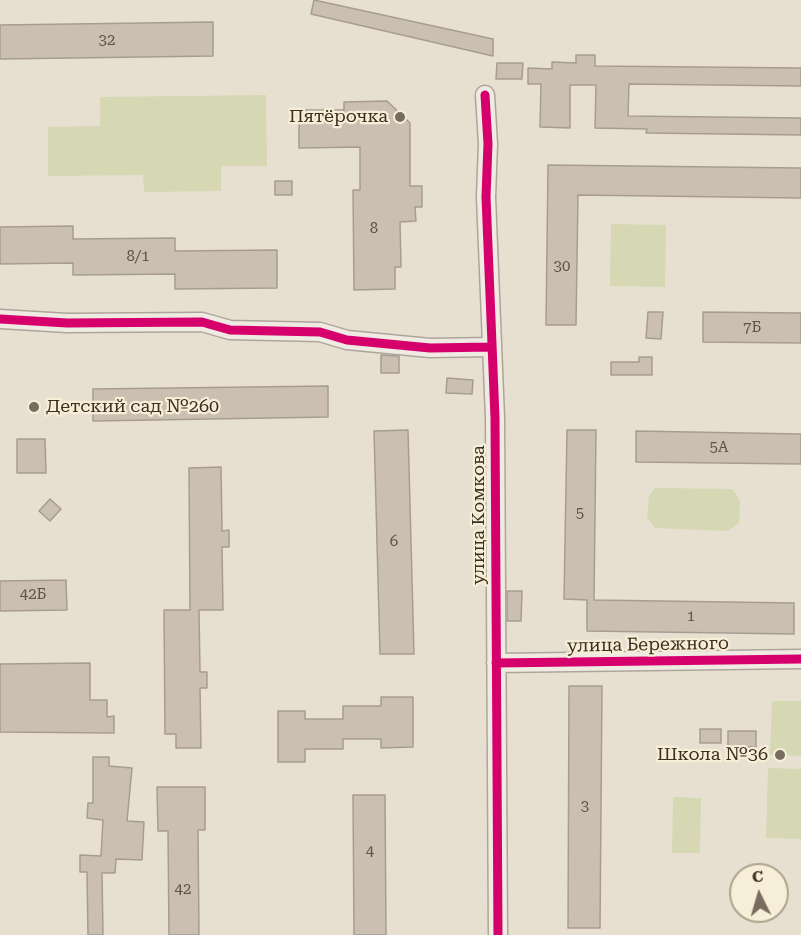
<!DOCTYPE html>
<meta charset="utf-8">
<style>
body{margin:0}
#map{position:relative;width:801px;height:935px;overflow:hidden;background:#e7e0d1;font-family:"Roboto Serif",serif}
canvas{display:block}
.north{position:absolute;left:729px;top:863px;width:60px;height:60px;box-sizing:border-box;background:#f7eed8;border:2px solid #ada18e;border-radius:50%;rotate:355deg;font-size:16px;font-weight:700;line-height:24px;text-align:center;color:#3d2e20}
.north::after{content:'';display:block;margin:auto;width:21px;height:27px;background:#786c5e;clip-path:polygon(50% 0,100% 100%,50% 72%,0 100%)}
</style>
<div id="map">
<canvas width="801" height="935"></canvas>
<div class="north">С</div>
</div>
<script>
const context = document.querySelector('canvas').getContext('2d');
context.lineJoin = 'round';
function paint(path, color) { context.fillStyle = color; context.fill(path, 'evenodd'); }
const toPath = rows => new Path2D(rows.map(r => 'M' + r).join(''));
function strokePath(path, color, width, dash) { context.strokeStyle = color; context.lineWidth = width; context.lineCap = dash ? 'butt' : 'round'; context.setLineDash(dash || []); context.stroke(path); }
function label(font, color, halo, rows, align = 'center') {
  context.font = font + ' "Roboto Serif",serif'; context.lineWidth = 4.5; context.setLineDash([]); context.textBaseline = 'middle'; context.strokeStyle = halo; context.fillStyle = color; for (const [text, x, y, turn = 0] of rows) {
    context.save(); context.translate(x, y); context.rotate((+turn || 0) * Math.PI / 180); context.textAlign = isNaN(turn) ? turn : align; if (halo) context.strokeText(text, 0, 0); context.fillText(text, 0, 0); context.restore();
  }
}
paint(toPath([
 [266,95,267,166,221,166,221,191,144,192,143,175,48,176,48,127,100,126,100,97],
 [611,224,666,225,665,287,610,286],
 [655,488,733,489,740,501,739,523,728,531,655,528,647,517,649,495],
 [772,701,801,701,801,756,770,755],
 [768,768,801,769,801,839,766,838],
 [673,797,701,798,700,853,672,853]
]), '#d6d7b3');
const building = toPath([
 [314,0,493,39,493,56,311,14,314,0],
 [213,22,213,56,0,59,0,25,213,22],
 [576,55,595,55,595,66,801,68,801,86,629,84,628,116,801,118,801,135,646,133,647,129,595,128,596,85,570,85,570,128,540,127,541,84,528,84,528,68,552,69,552,62,576,63,576,55],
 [497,63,523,63,522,79,496,79,497,63],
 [387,101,410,123,410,186,422,186,422,207,415,207,416,221,400,222,401,267,395,267,395,289,354,290,353,190,360,190,360,147,299,148,299,110,344,110,344,102,387,101],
 [548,165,801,168,801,198,578,195,576,325,546,325,548,165],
 [275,181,292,181,292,195,275,195,275,181],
 [73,226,73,239,175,238,175,251,277,250,277,288,175,289,175,274,73,275,73,263,0,264,0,227,73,226],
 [648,312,663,312,661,339,646,338,648,312],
 [703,312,801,313,801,343,703,342,703,312],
 [381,355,399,356,399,373,381,373,381,355],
 [639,357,652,357,652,375,611,375,611,362,639,362,639,357],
 [447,378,473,380,472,394,446,393,447,378],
 [328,386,328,417,93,421,93,389,328,386],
 [408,430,414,654,380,654,374,431,408,430],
 [567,430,596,430,594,600,794,603,794,634,587,631,587,600,564,599,567,430],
 [636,431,801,434,801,464,636,462,636,431],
 [17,439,45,439,46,473,17,473,17,439],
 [221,467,222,531,229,530,229,547,222,547,223,610,199,610,200,672,207,672,207,688,200,688,201,748,176,748,176,734,165,734,164,610,190,610,189,468,221,467],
 [50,499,61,509,50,521,39,511,50,499],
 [66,580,67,610,0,611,0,581,66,580],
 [507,591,522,591,521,621,507,621,507,591],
 [90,663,90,700,107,700,107,717,114,716,114,733,0,732,0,664,90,663],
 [569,686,602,686,600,928,568,928,569,686],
 [381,697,413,697,413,747,381,748,381,739,343,739,343,749,305,749,305,762,278,762,278,711,305,711,305,719,343,719,343,706,381,706,381,697],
 [700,729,721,729,721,743,700,743,700,729],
 [728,731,756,731,756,747,728,747,728,731],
 [93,757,109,757,109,766,132,768,127,821,144,822,142,860,116,859,115,873,102,873,103,935,88,935,87,872,80,872,80,855,101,856,103,820,87,818,88,803,93,803,93,757],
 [157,787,205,787,205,830,198,830,199,935,169,935,168,831,158,831,157,787],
 [353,795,385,795,386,935,354,935,353,795]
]);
paint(building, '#cbbfb2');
strokePath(building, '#a89c90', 1.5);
const street = toPath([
 [485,95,488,144,486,197,495,418,498,935],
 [0,319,67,323,202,322,230,330,320,332,347,340,430,348,492,347],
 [496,663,801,659]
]);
strokePath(street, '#ada599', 21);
strokePath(street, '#efebe3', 18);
strokePath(toPath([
 [485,95,488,144,486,197,495,418,498,935],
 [0,319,67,323,202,322,230,330,320,332,347,340,430,348,492,347],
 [496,663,801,659]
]), '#d6006c', 9);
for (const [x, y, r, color] of [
 [400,117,6,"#786c5e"],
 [34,407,6,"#786c5e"],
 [780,755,6,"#786c5e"]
]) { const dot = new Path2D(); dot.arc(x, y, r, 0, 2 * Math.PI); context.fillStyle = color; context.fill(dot); strokePath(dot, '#f7eed8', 2); }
label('15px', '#605244', null, [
 ["32",107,41],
 ["8",374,229],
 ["8/1",138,257],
 ["30",562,267],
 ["7Б",752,328],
 ["5А",719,448],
 ["5",580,514],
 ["6",394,542],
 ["42Б",33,595],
 ["1",691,617],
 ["3",585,807],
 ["4",370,852],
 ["42",183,890]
]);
label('18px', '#3d2e20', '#f7eed8', [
 ["Пятёрочка",388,117],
 ["Детский сад №260",46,407,"left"],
 ["Школа №36",768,755]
], 'right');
label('18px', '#3d2e20', '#f7eed8', [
 ["улица Комкова",479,515,-90],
 ["улица Бережного",648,645,-1]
]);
</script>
